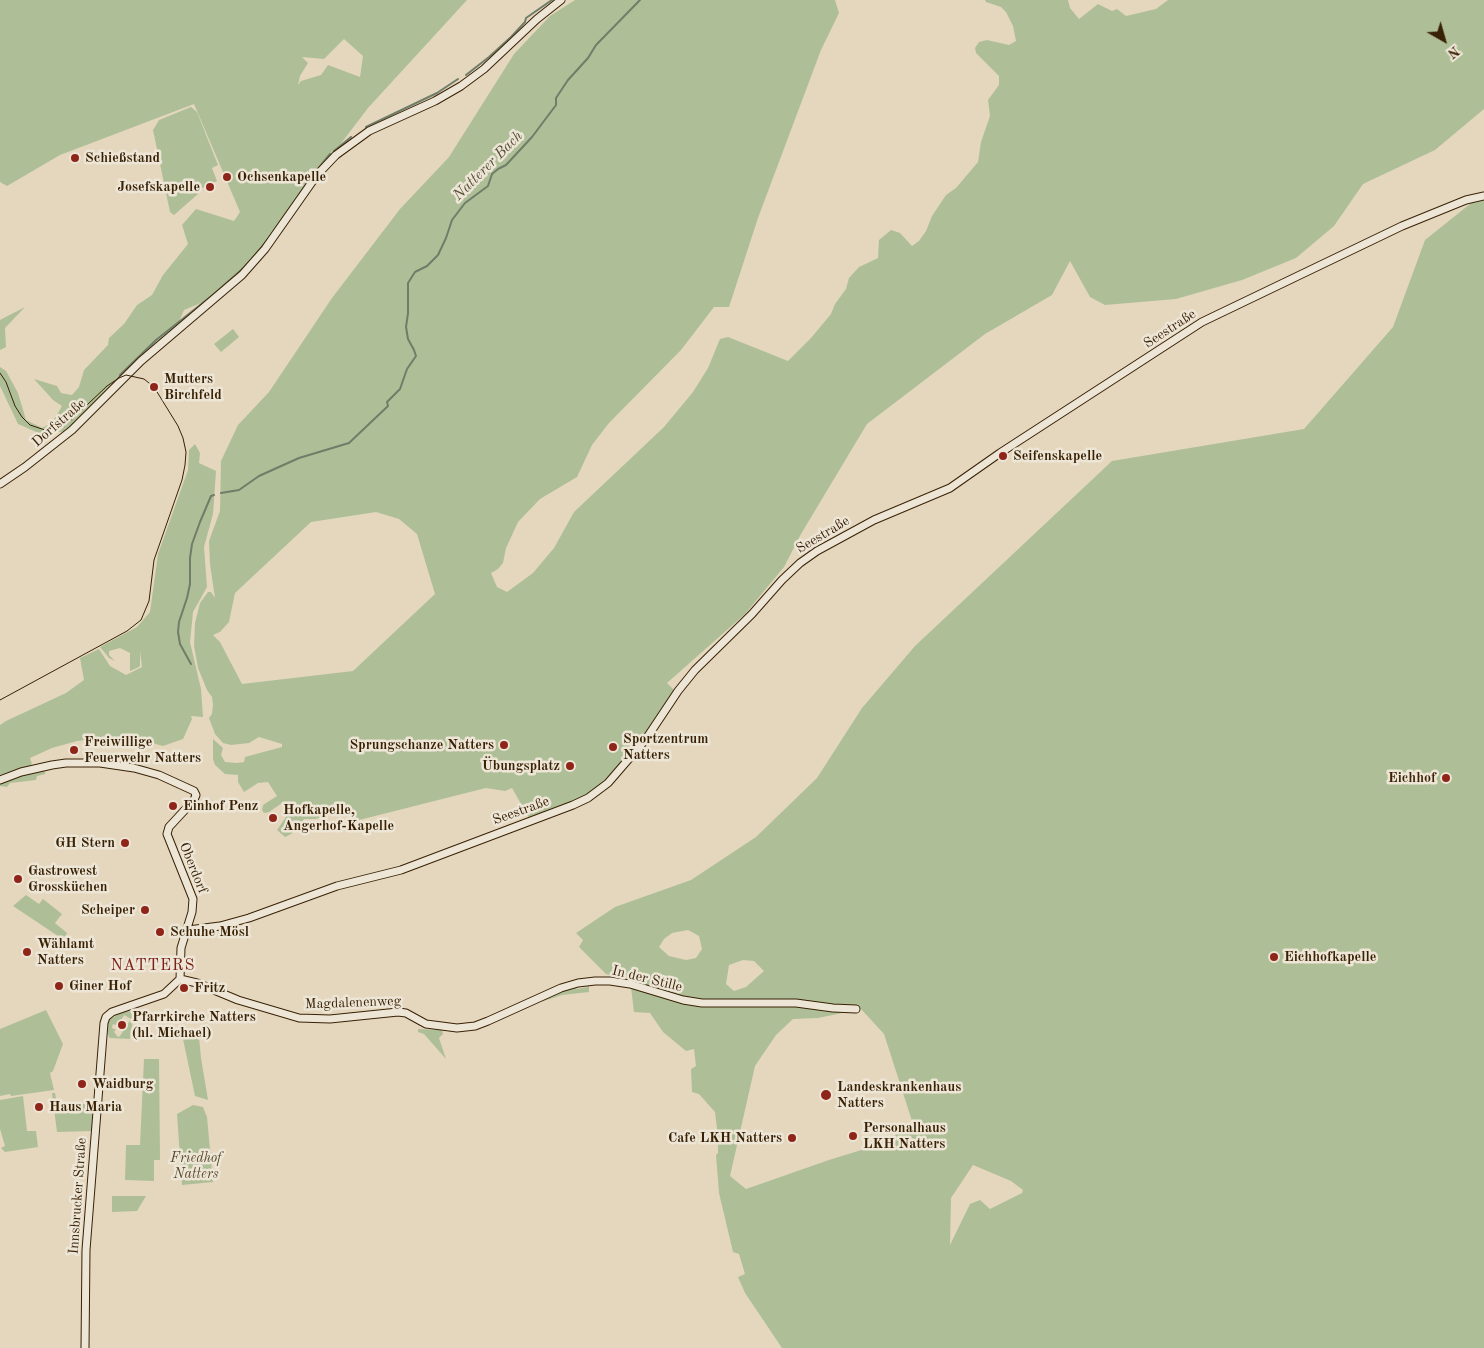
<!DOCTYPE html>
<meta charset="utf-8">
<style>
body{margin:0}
#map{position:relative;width:1484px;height:1348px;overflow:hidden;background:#e4d7be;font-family:"Old Standard TT",serif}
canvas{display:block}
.north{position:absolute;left:1419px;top:15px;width:50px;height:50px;-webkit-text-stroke:4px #ede5d5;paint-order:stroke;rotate:142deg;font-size:14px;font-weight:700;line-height:20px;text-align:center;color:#382104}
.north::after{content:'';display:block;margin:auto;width:18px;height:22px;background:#382104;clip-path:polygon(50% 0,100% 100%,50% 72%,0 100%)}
</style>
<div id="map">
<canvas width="1484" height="1348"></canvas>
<div class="north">N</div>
</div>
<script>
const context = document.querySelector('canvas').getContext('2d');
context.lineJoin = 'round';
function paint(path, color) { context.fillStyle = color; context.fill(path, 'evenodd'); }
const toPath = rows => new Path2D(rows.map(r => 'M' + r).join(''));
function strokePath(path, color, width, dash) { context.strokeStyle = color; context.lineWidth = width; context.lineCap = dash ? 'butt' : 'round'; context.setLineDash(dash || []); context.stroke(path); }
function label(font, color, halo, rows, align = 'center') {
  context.font = font + ' "Old Standard TT",serif'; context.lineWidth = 5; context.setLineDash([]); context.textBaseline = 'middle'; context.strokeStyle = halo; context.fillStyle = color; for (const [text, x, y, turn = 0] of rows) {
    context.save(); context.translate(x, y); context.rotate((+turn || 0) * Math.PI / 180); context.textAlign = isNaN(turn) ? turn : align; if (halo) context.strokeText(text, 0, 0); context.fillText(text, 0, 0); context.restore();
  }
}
paint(toPath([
 [0,0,467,0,368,108,269,238,248,263,213,298,184,310,177,326,111,385,68,431,41,434,18,424,0,386,0,367,6,371,18,393,26,420,42,428,52,423,62,406,53,400,34,379,57,386,61,393,72,395,79,387,84,370,108,345,109,338,124,324,137,305,152,295,163,275,188,244,182,225,196,209,234,221,240,212,194,104,60,155,7,186,0,182],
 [344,39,363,56,360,77,328,65,321,75,301,81,298,85,300,76,308,63,302,57,324,59],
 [575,0,835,0,839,13,821,50,758,218,729,307,714,307,681,350,609,423,592,445,577,477,540,499,518,522,506,548,503,563,498,569,491,573,497,587,507,592,533,573,554,548,574,512,664,427,693,392,708,368,720,339,728,337,788,361,811,338,831,314,835,304,846,289,849,278,859,267,878,258,879,240,891,230,900,233,912,246,919,241,926,231,932,216,946,195,956,188,978,162,981,142,990,116,988,100,999,85,999,76,976,53,975,48,979,42,987,40,1009,45,1016,41,1013,26,1006,12,1001,7,986,2,985,0,1068,0,1070,8,1079,19,1098,4,1112,11,1117,9,1126,16,1156,9,1168,0,1484,0,1484,109,1435,150,1363,184,1334,226,1296,258,1242,280,1176,299,1105,305,1090,297,1070,261,1052,295,985,334,867,424,801,534,784,567,745,614,667,683,675,691,644,737,602,785,589,794,574,801,529,818,512,788,505,791,486,788,359,820,347,811,315,819,304,819,293,833,285,837,277,830,286,817,288,812,282,803,269,812,264,813,262,810,263,805,277,796,268,782,258,783,244,792,238,782,238,775,225,774,215,765,213,759,213,739,223,748,221,755,225,762,236,763,244,762,245,757,282,747,282,744,259,737,249,743,231,745,223,743,215,734,209,718,212,714,213,704,212,697,207,690,198,668,194,646,195,623,200,603,208,592,211,592,215,598,210,564,209,541,220,511,221,461,238,425,269,392,332,298,400,209,449,157,514,54,550,16],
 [376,512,399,519,417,534,435,594,353,671,242,684,220,642,213,635,220,632,229,622,235,593,311,522],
 [191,107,197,112,218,165,212,168,217,181,198,190,198,194,174,215,170,212,153,130,159,120],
 [1484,198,1484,1348,782,1348,745,1293,738,1277,745,1274,739,1254,733,1252,719,1193,716,1155,718,1153,718,1137,715,1112,699,1094,692,1092,691,1069,696,1066,694,1049,686,1051,663,1032,650,1013,634,1012,630,979,606,974,579,947,583,940,576,933,615,907,691,880,756,837,817,778,862,708,915,646,1112,461,1304,429,1393,327,1425,240,1475,200],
 [688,930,699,936,702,949,696,958,686,960,669,956,659,947,664,939,672,933],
 [743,960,754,961,764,971,746,987,734,991,726,984,729,965],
 [861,1009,884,1034,913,1124,881,1144,829,1160,746,1189,730,1176,755,1066,776,1035,793,1019,818,1018],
 [973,1165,1011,1181,1023,1190,1022,1193,990,1209,980,1200,970,1204,950,1245,951,1198],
 [25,307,5,328,6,347,0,350,0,320],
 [233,329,239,337,221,352,214,344],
 [195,444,200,453,199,463,216,471,213,514,204,547,207,587,193,612,190,642,201,689,203,717,191,716,192,719,183,739,163,746,134,738,104,738,77,741,52,748,30,758,32,764,27,768,0,776,0,725,6,721,66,693,84,680,80,658,99,649,110,666,126,675,142,667,140,651,140,666,137,668,130,671,130,653,120,648,109,651,109,655,115,661,109,658,100,647,137,627,150,612,158,554,188,470,189,450],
 [45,770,45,774,37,776,36,780,10,783,7,787,0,786,0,782,26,773],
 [26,895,39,904,43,899,62,914,55,923,67,933,64,940,13,906],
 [589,985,589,992,562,995,541,1002,547,998,574,986,577,989,587,987],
 [46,1010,63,1044,53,1071,50,1073,54,1090,11,1096,10,1094,0,1096,0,1029],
 [132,1011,134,1013,130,1039,110,1038,108,1035,108,1024,110,1019,122,1012],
 [124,1015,131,1019,120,1036,118,1037,114,1032,116,1029,113,1029,112,1027,113,1024,118,1026],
 [418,1029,442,1030,443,1034,439,1038,446,1059,424,1034,418,1032],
 [199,1037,201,1058,208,1100,195,1096,183,1039],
 [144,1059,159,1059,160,1160,154,1160,154,1181,125,1180,126,1145,140,1145],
 [52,1093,55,1093,57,1104,94,1104,92,1131,57,1132],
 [23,1096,27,1131,36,1131,38,1147,5,1152,1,1148,5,1146,0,1129,0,1100],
 [193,1105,203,1107,207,1117,213,1182,182,1185,177,1114],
 [112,1196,146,1196,137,1211,112,1212]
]), '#aebf97');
strokePath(toPath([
 [466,75,489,57,511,37,525,22,526,18,552,0],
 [366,127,437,93,458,79],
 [334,151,351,137],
 [275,229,312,176,330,154],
 [120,375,156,340,214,294,248,264,268,239],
 [221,493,239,490,259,476,299,458,349,443,388,406,387,402,400,389,407,369,416,356,414,350,408,339,406,327,408,313,408,283,415,272,427,266,438,255,446,238,452,220,465,203,488,186,492,174,498,169,506,165,532,137,556,105,556,98,568,80,588,58,596,45,640,0],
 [191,664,180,644,178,632,179,622,187,598,190,584,190,558,192,544,200,522,211,496,214,495]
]), '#707d69', 2);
const secondary = toPath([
 [0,484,25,467,72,430,141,361,242,275,265,249,317,175,336,155,369,131,435,101,461,86,484,69,537,19,561,0],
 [0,780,21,772,52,765,66,763,100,763,134,768,159,775,194,791,196,795,194,800,169,827,167,834,193,899,192,912,181,948,180,979],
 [188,930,220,926,249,918,337,886,401,870,573,805,588,798,608,783,646,739,678,691,695,670,752,614,782,580,800,563,817,551,874,520,950,488,1000,453,1202,322,1402,226,1466,200,1484,196],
 [180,979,197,983,238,1000,299,1018,330,1019,398,1012,406,1013,426,1024,457,1028,475,1026,488,1021,561,988,578,983,595,981,610,981,630,984,683,1000,702,1003,796,1003,833,1008,856,1009],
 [85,1348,86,1250,104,1023,106,1017,112,1012,164,994,180,979]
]);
strokePath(secondary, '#382104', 9);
strokePath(secondary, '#ede5d5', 7);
strokePath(toPath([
 [0,373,6,382,15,406,22,417,30,425,45,430,56,429,69,422,107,386,119,378,126,375,144,379,154,387,178,426,183,438,186,452,185,465,182,480,154,560,149,601,141,620,127,631,0,700]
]), '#382104', 1);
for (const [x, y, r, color] of [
 [75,158,5,"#8f2418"],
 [227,177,5,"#8f2418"],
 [210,187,5,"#8f2418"],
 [154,387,5,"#8f2418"],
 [1003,456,5,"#8f2418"],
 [504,745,5,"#8f2418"],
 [613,747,5,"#8f2418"],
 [74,750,5,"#8f2418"],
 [570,766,5,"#8f2418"],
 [1446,778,5,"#8f2418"],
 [173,806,5,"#8f2418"],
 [273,818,5,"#8f2418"],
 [125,843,5,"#8f2418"],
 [18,879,5,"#8f2418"],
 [145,910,5,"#8f2418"],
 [160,932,5,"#8f2418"],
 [27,952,5,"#8f2418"],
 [1274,957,5,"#8f2418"],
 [59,986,5,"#8f2418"],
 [184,988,5,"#8f2418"],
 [122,1025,5,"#8f2418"],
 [82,1084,5,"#8f2418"],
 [826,1095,6,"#8f2418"],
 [39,1107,5,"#8f2418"],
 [853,1136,5,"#8f2418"],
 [792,1138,5,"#8f2418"]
]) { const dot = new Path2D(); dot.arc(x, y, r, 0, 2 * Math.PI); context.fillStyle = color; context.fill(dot); strokePath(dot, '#ede5d5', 2); }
label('bold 14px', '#382104', '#ede5d5', [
 ["Schießstand",85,158],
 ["Ochsenkapelle",237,177],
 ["Josefskapelle",200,187,"right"],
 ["Mutters",164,379],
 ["Birchfeld",164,395],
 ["Seifenskapelle",1013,456],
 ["Sportzentrum",623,739],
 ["Natters",623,755],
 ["Freiwillige",84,742],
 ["Feuerwehr Natters",84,758],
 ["Sprungschanze Natters",494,745,"right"],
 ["Übungsplatz",560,766,"right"],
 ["Eichhof",1436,778,"right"],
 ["Einhof Penz",183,806],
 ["Hofkapelle,",283,810],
 ["Angerhof-Kapelle",283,826],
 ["GH Stern",115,843,"right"],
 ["Gastrowest",28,871],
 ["Grossküchen",28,887],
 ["Scheiper",135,910,"right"],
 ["Schuhe Mösl",170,932],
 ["Wählamt",37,944],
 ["Natters",37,960],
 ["Eichhofkapelle",1284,957],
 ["Giner Hof",69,986],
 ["Fritz",194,988],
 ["Pfarrkirche Natters",132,1017],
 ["(hl. Michael)",132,1033],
 ["Waidburg",92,1084],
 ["Landeskrankenhaus",837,1087],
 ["Natters",837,1103],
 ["Haus Maria",49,1107],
 ["Personalhaus",863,1128],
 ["LKH Natters",863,1144],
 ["Cafe LKH Natters",782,1138,"right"]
], 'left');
label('14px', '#382104', '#ede5d5', [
 ["Seestraße",1170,329,-33],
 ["Dorfstraße",59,423,-41],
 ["Seestraße",823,535,-31],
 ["Seestraße",521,811,-20],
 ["Oberdorf",193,868,68],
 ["In der Stille",647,979,14],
 ["Magdalenenweg",353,1003,-2],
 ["Innsbrucker Straße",78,1196,-86]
]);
label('italic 14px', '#564829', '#ede5d5', [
 ["Friedhof",196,1158],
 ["Natters",196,1174]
]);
label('italic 15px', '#544f37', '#ede5d5', [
 ["Natterer Bach",488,166,-45]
]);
context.letterSpacing = '1px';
label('16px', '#7a1f14', '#ede5d5', [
 ["NATTERS",153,966]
]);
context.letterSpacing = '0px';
</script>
